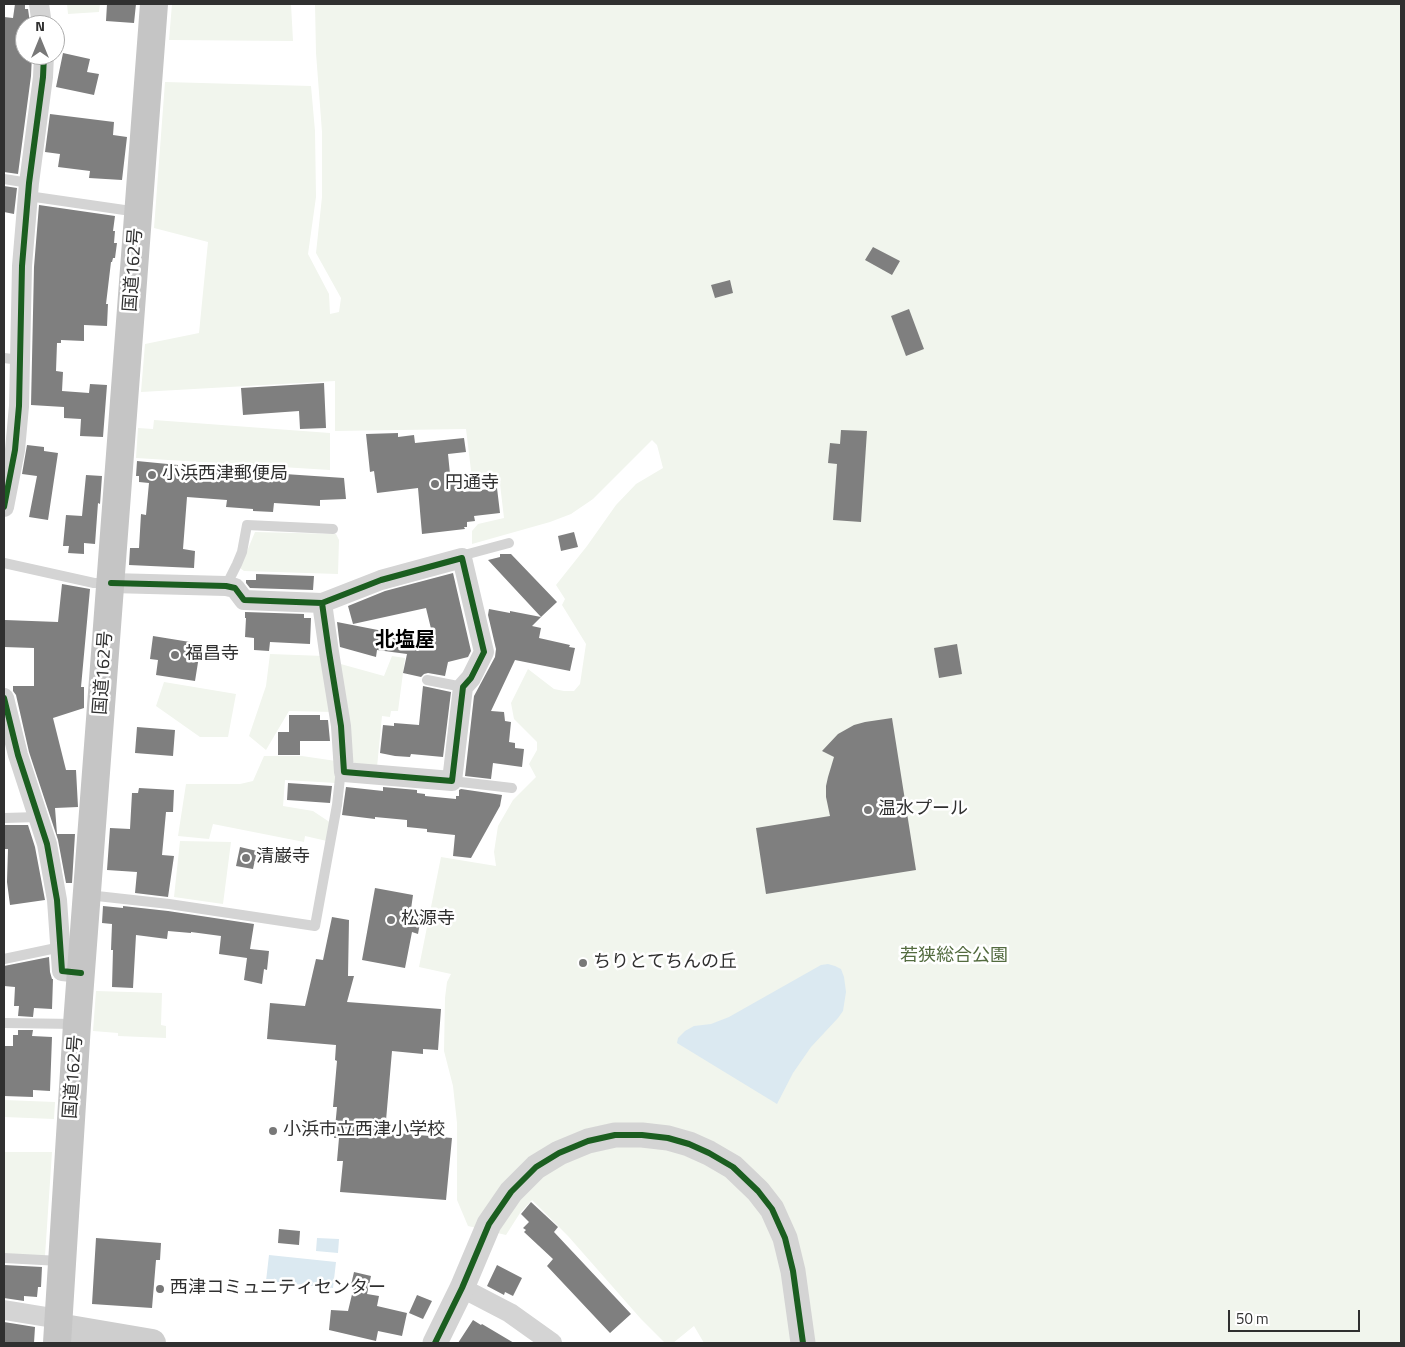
<!DOCTYPE html>
<meta charset="utf-8">
<style>
body{margin:0}
#map{position:relative;width:1405px;height:1347px;overflow:hidden;background:#fff;font-family:"Titillium Web",sans-serif}
canvas{display:block}
.frame{position:absolute;inset:0;border:5px solid #303030;pointer-events:none}
.north{position:absolute;left:15px;top:15px;width:50px;height:50px;box-sizing:border-box;background:#fff;border:1px solid #acacac;border-radius:50%;rotate:0deg;font-size:14px;font-weight:700;line-height:20px;text-align:center;color:#303030}
.north::after{content:'';display:block;margin:auto;width:18px;height:22px;background:#787878;clip-path:polygon(50% 0,100% 100%,50% 72%,0 100%)}
.scale{position:absolute;left:1228px;top:1310px;width:132px;height:22px;box-sizing:border-box;border:2px solid #303030;border-top:0;padding-left:6px;font-size:15px;line-height:18px;white-space:nowrap;color:#303030;-webkit-text-stroke:4px #fff;paint-order:stroke}
</style>
<div id="map">
<canvas width="1405" height="1347"></canvas>
<div class="frame"></div>
<div class="north">N</div>
<div class="scale">50 m</div>
</div>
<script>
const context = document.querySelector('canvas').getContext('2d');
context.lineJoin = 'round';
function paint(path, color) { context.fillStyle = color; context.fill(path, 'evenodd'); }
const toPath = rows => new Path2D(rows.map(r => 'M' + r).join(''));
function strokePath(path, color, width, dash) { context.strokeStyle = color; context.lineWidth = width; context.lineCap = dash ? 'butt' : 'round'; context.setLineDash(dash || []); context.stroke(path); }
function label(font, color, halo, rows, align = 'center') {
  context.font = font + ' "Titillium Web","Noto Sans JP",sans-serif'; context.lineWidth = 5; context.setLineDash([]); context.textBaseline = 'middle'; context.strokeStyle = halo; context.fillStyle = color; for (const [text, x, y, turn = 0] of rows) {
    context.save(); context.translate(x, y); context.rotate((+turn || 0) * Math.PI / 180); context.textAlign = isNaN(turn) ? turn : align; if (halo) context.strokeText(text, 0, 0); context.fillText(text, 0, 0); context.restore();
  }
}
paint(toPath([
 [67,4,100,4,99,12,68,14],
 [172,4,291,4,293,41,169,40],
 [315,4,1401,4,1401,1343,704,1343,694,1326,673,1343,665,1343,641,1319,568,1236,532,1200,520,1213,506,1235,468,1226,457,1200,457,1123,453,1086,444,1051,445,998,447,982,451,974,419,967,441,857,496,866,494,852,498,826,513,800,536,777,529,764,537,750,537,742,514,719,511,703,528,669,554,689,564,691,574,691,580,684,586,644,562,605,565,599,556,585,587,546,616,505,636,484,663,468,657,445,652,440,593,499,571,514,550,522,472,544,472,531,478,524,504,518,500,484,473,487,466,429,335,431,335,381,141,392,145,344,199,333,208,242,154,228,165,82,311,86,315,131,316,197,308,254,329,294,330,314,339,312,341,298,316,253,322,197,322,132,316,53],
 [154,420,330,433,330,470,136,458,138,428,153,429],
 [255,532,336,534,339,540,338,574,244,571,240,568],
 [270,654,324,656,333,712,289,711,266,750,249,736,266,686],
 [392,656,405,658,398,711,391,711,390,717,382,716,377,767,358,766,350,759,337,663,384,676],
 [164,682,236,694,228,737,200,737,156,706],
 [264,756,302,756,336,761,336,783,285,780,283,806,313,811,331,823,327,841,305,836,304,842,213,824,209,839,178,836,186,784,240,784,253,781],
 [180,841,231,842,223,904,174,897],
 [96,991,162,993,161,1025,166,1026,166,1038,118,1036,118,1033,93,1031],
 [4,1100,55,1102,54,1119,4,1117],
 [4,1152,52,1152,45,1256,4,1254]
]), '#f1f5ed');
paint(toPath([
 [828,964,835,966,841,969,844,977,846,992,843,1011,838,1018,811,1047,793,1073,777,1104,677,1043,678,1038,685,1031,694,1026,711,1024,729,1017,821,965],
 [317,1238,339,1239,338,1253,316,1251],
 [269,1255,336,1262,333,1288,266,1281]
]), '#dbe9f1');
paint(toPath([
 [15,4,25,4,25,9,28,9,30,23,29,25,25,25,25,55,32,55,31,76,18,174,4,172,4,17,13,18],
 [107,4,136,4,134,23,106,21],
 [63,53,90,59,87,72,99,74,94,95,56,87],
 [50,114,114,122,113,135,127,137,122,180,89,178,90,171,58,167,60,154,45,152],
 [4,186,17,188,14,214,4,212],
 [39,205,115,216,113,231,115,231,114,243,117,243,115,258,113,258,112,262,111,262,106,304,108,304,107,326,84,325,84,341,61,340,61,343,57,343,56,371,63,372,62,391,89,393,90,384,107,385,103,437,80,436,81,419,64,418,64,407,31,405,34,267],
 [873,247,900,261,892,275,865,260],
 [730,280,733,293,715,298,711,285],
 [909,309,924,349,906,356,891,316],
 [324,383,326,428,300,429,299,411,243,415,241,388],
 [841,430,867,431,861,522,833,520,837,464,828,463,830,443,840,444],
 [398,433,398,437,414,435,415,443,464,438,466,452,448,454,451,484,463,483,464,492,497,488,500,513,474,516,475,521,467,522,467,527,464,527,465,529,422,534,418,488,377,493,374,471,370,472,366,434],
 [27,445,44,447,44,451,58,453,48,520,29,517,37,476,22,474],
 [137,461,178,465,178,470,229,473,229,471,255,473,255,472,344,478,346,499,320,500,320,506,274,503,273,512,253,511,253,509,226,507,227,500,187,497,183,549,195,551,194,568,129,565,130,548,139,548,141,514,146,515,149,483,139,482,139,476,136,476],
 [86,475,102,476,100,504,98,503,95,544,84,543,84,554,68,553,69,546,63,546,66,515,82,516],
 [574,532,578,547,561,551,558,536],
 [500,554,511,554,557,602,541,617,488,560,500,557],
 [453,573,471,651,468,657,448,662,445,676,428,673,424,674,421,677,403,673,407,654,377,650,376,657,340,647,337,622,434,641,426,608,353,624,348,606,385,591],
 [256,574,314,576,313,590,250,588,246,583,246,580,256,580],
 [62,584,90,589,81,687,84,687,84,708,53,718,66,770,76,770,78,807,55,808,57,834,75,834,72,883,66,883,58,840,29,752,16,695,13,691,13,686,34,686,34,648,4,647,5,620,58,622],
 [489,609,510,613,510,611,541,617,532,626,541,628,539,638,570,645,569,647,575,648,570,671,515,660,491,711,504,712,505,721,511,722,509,742,515,743,515,748,524,749,522,767,493,763,491,779,465,776,474,696,495,657,496,649,488,615],
 [245,612,304,614,304,618,311,618,310,644,270,642,269,651,254,650,254,638,245,637,246,618,245,618],
 [153,636,190,642,189,649,200,650,195,681,156,675,158,660,150,659],
 [957,644,962,674,939,678,934,648],
 [423,686,451,692,443,757,411,754,410,757,395,756,380,753,383,725,394,726,394,723,419,725],
 [289,715,320,715,320,720,328,720,330,741,300,741,300,755,278,755,278,732,289,732],
 [892,718,916,870,766,894,756,828,830,816,826,797,826,786,828,777,834,757,822,751,838,734,854,725,865,722],
 [137,727,175,730,173,756,135,753],
 [288,783,332,786,330,803,287,800],
 [346,787,383,791,383,787,417,790,417,793,425,794,425,796,456,799,456,796,459,796,459,790,461,789,502,795,500,806,471,858,453,856,455,835,427,832,427,829,407,827,407,820,375,817,375,819,342,815],
 [139,788,174,790,173,812,166,812,162,855,174,856,168,897,135,893,137,872,107,870,110,828,130,829,132,793,138,793],
 [4,825,28,825,35,847,45,900,10,905,7,882,8,849,4,849],
 [240,847,257,851,253,869,236,866],
 [375,888,413,895,411,909,422,911,418,934,412,932,405,968,362,960],
 [103,906,123,908,123,906,168,911,254,924,250,949,269,951,267,970,264,969,262,984,244,980,247,958,219,954,221,936,191,932,191,933,168,931,167,939,136,935,133,988,112,987,113,950,111,950,112,924,102,923],
 [332,917,349,920,348,976,354,976,347,1002,441,1009,438,1050,423,1049,423,1054,392,1051,385,1132,452,1138,446,1200,340,1192,343,1161,337,1161,339,1138,334,1138,337,1107,333,1107,337,1061,335,1060,336,1045,267,1039,270,1003,305,1006,316,959,323,960],
 [49,957,50,972,52,979,53,979,52,1009,34,1008,33,1017,18,1016,19,1006,14,1006,15,987,4,986,4,966],
 [18,1030,33,1030,32,1036,52,1037,50,1091,33,1090,33,1097,4,1096,4,1046,13,1046,13,1035,18,1035],
 [531,1202,558,1227,554,1232,631,1314,610,1333,547,1266,553,1259,524,1232,526,1230,523,1228,529,1222,521,1214],
 [279,1229,300,1231,299,1245,278,1243],
 [96,1238,161,1243,160,1260,156,1260,152,1308,92,1304],
 [4,1265,42,1267,41,1287,38,1287,37,1297,24,1296,24,1301,4,1298],
 [497,1265,522,1278,513,1296,505,1292,504,1295,487,1286],
 [354,1272,371,1276,367,1294,379,1296,377,1306,407,1313,402,1336,378,1331,376,1341,329,1330,331,1310,348,1311,354,1286,351,1285],
 [417,1295,432,1301,423,1319,409,1313],
 [473,1320,481,1325,482,1324,514,1343,458,1343],
 [4,1322,35,1327,34,1343,4,1343]
]), '#7f7f7f');
strokePath(toPath([
 [4,179,29,183],
 [28,196,138,212],
 [4,358,20,360],
 [462,558,468,554,509,543],
 [4,563,94,583,108,583],
 [226,586,237,564,242,552,247,525,333,529],
 [427,680,463,687],
 [452,781,512,788],
 [4,818,38,817],
 [88,895,169,904,315,926,337,805,340,778,344,772],
 [4,959,61,947],
 [4,1023,76,1024],
 [4,1258,60,1261]
]), '#d4d4d4', 10);
strokePath(toPath([
 [39,4,42,25],
 [4,507,15,450,19,406,22,266,29,183,43,77,44,55],
 [111,583,226,586,235,588,244,600,322,603,381,580,462,558,484,652,471,678,463,687,452,781,344,772,341,726,329,652,322,603],
 [4,698,18,755,47,844,57,900,62,971,81,973],
 [462,1288,510,1313,552,1343],
 [4,1310,59,1319]
]), '#d4d4d4', 20);
strokePath(toPath([
 [435,1343,462,1288,489,1224,511,1192,536,1167,559,1153,588,1141,615,1135,642,1135,668,1138,689,1144,709,1153,733,1167,758,1191,772,1209,785,1238,793,1271,803,1343]
]), '#d4d4d4', 25);
strokePath(toPath([
 [58,1327,152,1343]
]), '#cecece', 28);
strokePath(toPath([
 [57,1343,77,1024,154,4]
]), '#c5c5c5', 28);
strokePath(toPath([
 [4,507,15,450,19,406,22,266,29,183,43,77,44,55],
 [111,583,226,586,235,588,244,600,322,603,381,580,462,558,484,652,471,678,463,687,452,781,344,772,341,726,329,652,322,603],
 [4,698,18,755,47,844,57,900,62,971,81,973],
 [435,1343,462,1288,489,1224,511,1192,536,1167,559,1153,588,1141,615,1135,642,1135,668,1138,689,1144,709,1153,733,1167,758,1191,772,1209,785,1238,793,1271,803,1343]
]), '#1b5e20', 6);
for (const [x, y, r, color] of [
 [152,475,5,"#787878"],
 [435,484,5,"#787878"],
 [175,655,5,"#787878"],
 [868,810,5,"#787878"],
 [246,858,5,"#787878"],
 [391,920,5,"#787878"],
 [583,963,5,"#787878"],
 [273,1131,5,"#787878"],
 [160,1289,5,"#787878"]
]) { const dot = new Path2D(); dot.arc(x, y, r, 0, 2 * Math.PI); context.fillStyle = color; context.fill(dot); strokePath(dot, '#fff', 2); }
label('18px', '#303030', '#fff', [
 ["国道162号",134,270,-86],
 ["国道162号",104,673,-86],
 ["国道162号",74,1077,-86]
]);
label('18px', '#303030', '#fff', [
 ["小浜西津郵便局",162,475],
 ["円通寺",445,484],
 ["福昌寺",185,655],
 ["温水プール",878,810],
 ["清巌寺",256,858],
 ["松源寺",401,920],
 ["ちりとてちんの丘",593,963],
 ["小浜市立西津小学校",283,1131],
 ["西津コミュニティセンター",170,1289]
], 'left');
label('18px', '#536b3f', '#fff', [
 ["若狭総合公園",954,957]
]);
label('bold 20px', '#000', '#fff', [
 ["北塩屋",405,641]
]);
</script>
